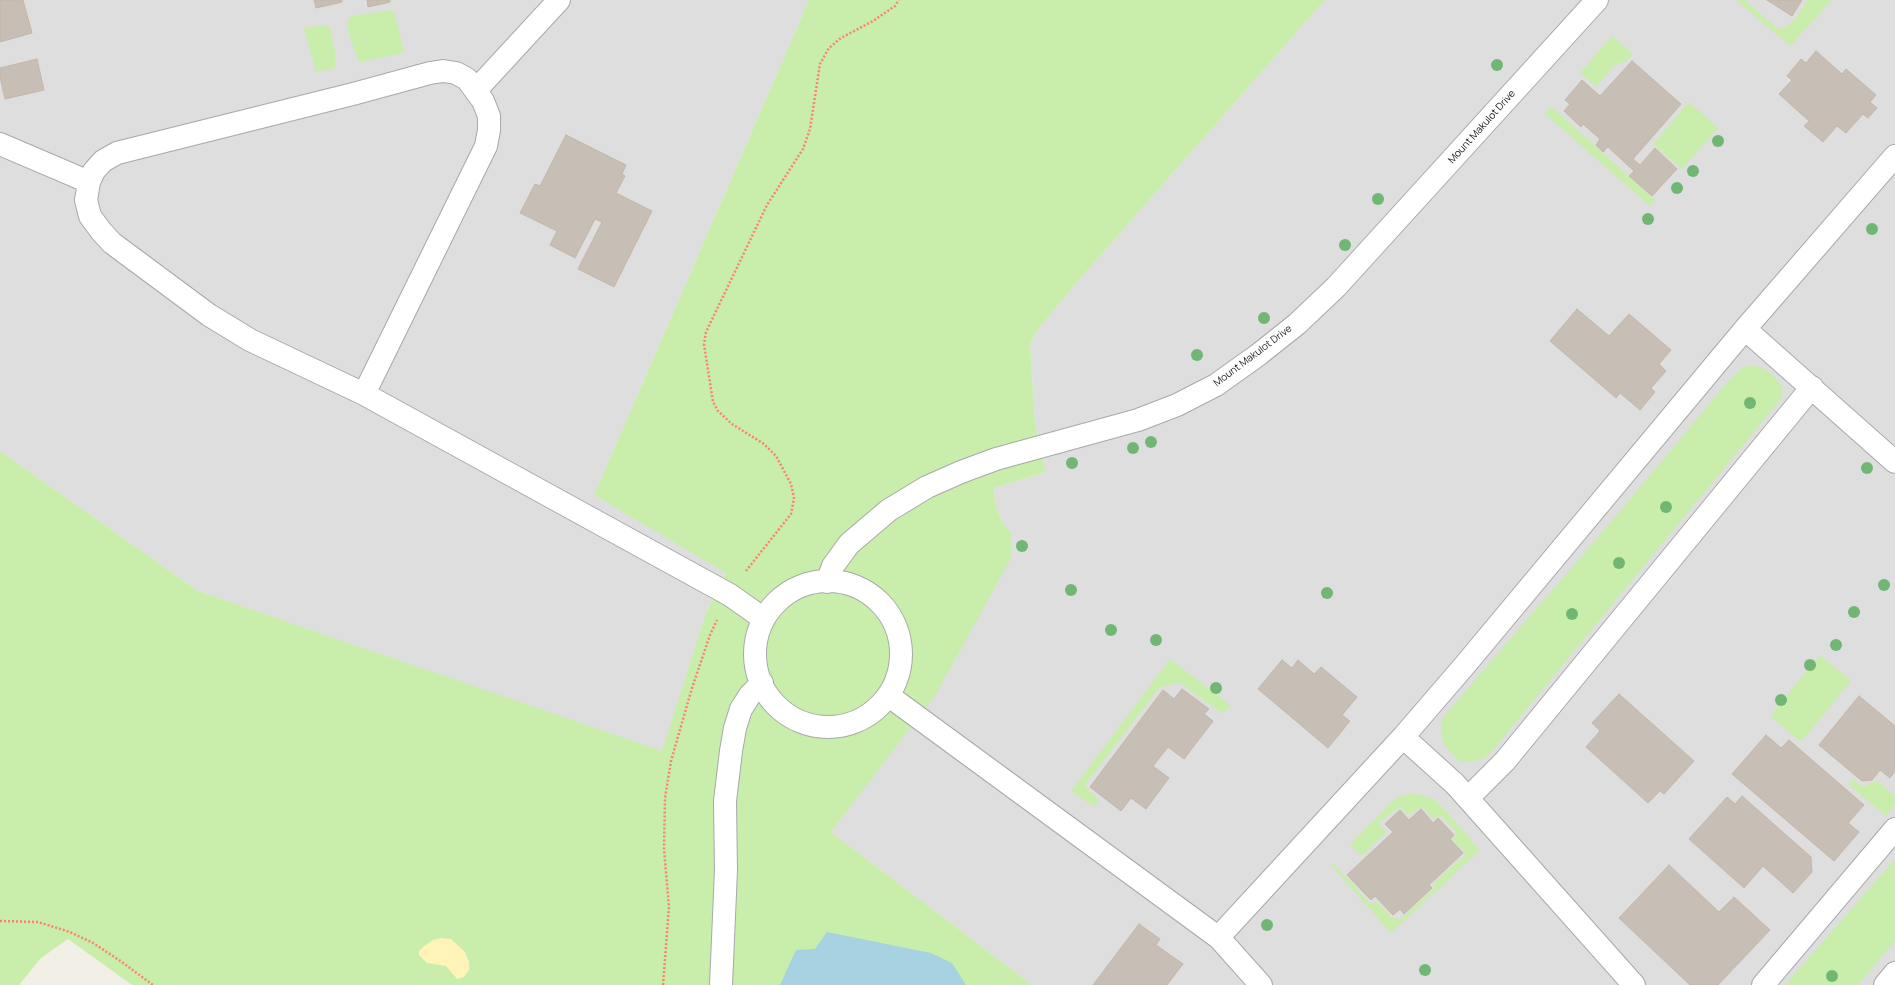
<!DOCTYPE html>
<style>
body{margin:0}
canvas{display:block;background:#f2efe7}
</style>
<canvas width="1895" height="985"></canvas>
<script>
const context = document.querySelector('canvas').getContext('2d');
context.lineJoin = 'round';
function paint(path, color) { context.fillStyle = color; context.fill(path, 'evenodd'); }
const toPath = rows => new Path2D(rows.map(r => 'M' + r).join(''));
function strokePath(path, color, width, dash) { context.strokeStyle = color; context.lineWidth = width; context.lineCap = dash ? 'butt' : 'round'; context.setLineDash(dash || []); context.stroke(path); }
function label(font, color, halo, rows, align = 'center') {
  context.font = font + ' Manrope,sans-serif'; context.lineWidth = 3.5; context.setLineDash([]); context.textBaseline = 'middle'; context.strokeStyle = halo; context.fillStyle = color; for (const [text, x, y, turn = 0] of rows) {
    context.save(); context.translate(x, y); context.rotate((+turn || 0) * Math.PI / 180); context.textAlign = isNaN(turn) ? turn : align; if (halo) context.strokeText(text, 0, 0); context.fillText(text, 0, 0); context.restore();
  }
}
paint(toPath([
 [0,0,809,0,594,495,726,572,705,615,662,752,198,591,0,451],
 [1325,0,1895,0,1895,985,1032,985,831,832,903,736,1011,533,1001,520,995,502,994,488,1046,472,1035,423,1030,345,1035,333,1077,282]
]), '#dfdede');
paint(toPath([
 [809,0,1325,0,1077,282,1035,333,1030,345,1035,423,1046,472,994,488,995,502,1001,520,1011,533,1011,558,936,694,831,832,1032,985,132,985,68,939,41,958,19,985,0,985,0,451,198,591,662,751,705,615,726,573,594,495],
 [1736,0,1745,0,1778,29,1786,27,1795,20,1807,0,1832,0,1790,46],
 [391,10,395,14,404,53,359,62,348,32,347,21,350,17,357,15],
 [324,25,327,25,331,31,335,52,335,68,316,72,304,28],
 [1612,36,1633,54,1626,61,1614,66,1596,87,1580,73],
 [1689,102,1718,128,1682,169,1653,144],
 [1551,106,1655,200,1650,206,1545,114],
 [1745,366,1756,366,1768,371,1779,382,1783,391,1780,400,1493,750,1484,758,1471,762,1462,762,1456,759,1444,744,1441,734,1441,725,1444,716,1622,509,1724,386,1737,372],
 [1820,655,1851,681,1801,742,1770,716],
 [1170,659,1230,705,1223,714,1180,683,1160,687,1085,785,1087,788,1099,800,1094,807,1071,791],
 [1853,779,1863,787,1875,781,1878,782,1895,796,1895,804,1886,816,1848,784],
 [1411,794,1422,795,1433,799,1444,809,1480,850,1391,933,1331,865,1333,863,1372,905,1376,901,1391,917,1401,919,1434,888,1432,885,1466,854,1452,839,1457,833,1441,816,1433,819,1423,808,1421,808,1408,815,1400,806,1380,822,1380,825,1385,831,1385,834,1362,855,1360,855,1350,845,1391,802,1400,796],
 [1895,859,1895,941,1858,985,1785,985]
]), '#c9eeab');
paint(toPath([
 [441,938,451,939,465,952,469,962,469,970,464,977,457,979,446,966,427,963,419,955,419,951,424,946,433,940]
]), '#fff3b8');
paint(toPath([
 [827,932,931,953,952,963,966,985,780,985,796,950,815,949]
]), '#a6d2e1');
const building = toPath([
 [0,0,23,0,32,33,0,42,0,0],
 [314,0,342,0,342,2,316,8,314,0],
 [367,0,390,0,390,2,368,7,367,0],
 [1767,0,1802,0,1792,16,1767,0],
 [1816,51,1842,74,1846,69,1876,95,1870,102,1877,108,1868,118,1863,114,1846,133,1837,126,1823,142,1804,126,1809,121,1779,94,1792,80,1787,76,1801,59,1806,63,1816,51],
 [37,59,44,90,5,99,0,77,0,68,37,59],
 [1632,61,1681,104,1633,159,1640,165,1655,148,1677,169,1652,196,1629,176,1634,171,1608,147,1603,152,1596,145,1600,139,1583,124,1581,127,1564,111,1570,104,1565,100,1582,80,1600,96,1632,61],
 [566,135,626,165,622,174,625,176,616,193,652,211,614,287,578,269,602,222,595,219,575,258,550,245,557,231,520,213,535,184,540,186,566,135],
 [1577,309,1609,336,1629,314,1671,350,1659,364,1666,371,1651,388,1655,392,1640,410,1620,393,1616,398,1550,341,1577,309],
 [1282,660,1292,668,1298,660,1314,674,1321,667,1357,697,1342,715,1350,721,1328,748,1258,689,1282,660],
 [1182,689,1209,709,1204,714,1213,721,1184,759,1168,747,1153,766,1169,778,1146,809,1131,798,1121,811,1090,787,1163,690,1174,699,1182,689],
 [1619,694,1694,761,1664,794,1660,791,1648,803,1586,747,1600,731,1592,723,1619,694],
 [1859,696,1895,726,1895,771,1890,778,1880,770,1872,780,1862,781,1819,745,1859,696],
 [1766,735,1781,748,1789,740,1864,805,1848,823,1859,832,1834,861,1732,774,1766,735],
 [1742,796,1811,857,1812,872,1793,893,1763,866,1744,888,1689,839,1727,797,1735,804,1742,796],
 [1421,809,1433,823,1438,818,1454,835,1450,839,1463,853,1429,885,1432,888,1404,914,1400,909,1393,915,1375,896,1371,900,1347,875,1393,832,1385,824,1400,810,1409,820,1421,809],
 [1669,865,1719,912,1734,897,1770,930,1718,985,1690,985,1619,918,1669,865],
 [1139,924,1160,939,1156,945,1183,964,1167,985,1093,985,1139,924]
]);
paint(building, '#c7beb6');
strokePath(building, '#c5b6a8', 1);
const minor = toPath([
 [476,90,559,0],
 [0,144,89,182],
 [1745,329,1895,462],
 [364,394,486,146,489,130,489,116,483,101,467,79,456,73,443,71,430,73,353,94,117,153,103,161,94,171,89,182,86,200,90,216,101,231,112,243,209,315,250,340,364,394,730,595,764,619],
 '755 654a73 73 0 1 1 146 0a73 73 0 1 1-146 0Z',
 [827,582,833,566,849,544,889,510,927,487,961,472,996,459,1138,420,1177,405,1216,385,1258,355,1297,324,1336,287,1597,0],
 [889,696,1219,938],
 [1403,737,1455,784,1634,985],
 [1468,798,1505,761,1812,387],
 [721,985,726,870,725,801,731,751,735,728,741,709,750,695,762,683],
 [1261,985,1219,938,1226,929,1403,737,1465,665,1745,329,1895,156],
 [1763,985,1895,829],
 [1885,985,1895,973]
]);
strokePath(minor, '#a8a8a8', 24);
strokePath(toPath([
 [746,571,791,514,794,498,791,484,776,456,764,444,732,424,718,411,713,402,704,344,706,332,767,205,803,149,810,129,820,64,829,48,841,38,873,21,895,6,899,0],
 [0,921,38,922,70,932,93,943,119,960,153,985],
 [663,985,669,907,664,849,665,798,671,761,692,688,710,635,717,620]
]), '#ff806b', 2.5, [2, 2]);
strokePath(minor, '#fff', 22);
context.fillStyle = '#70b774';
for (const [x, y] of [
 [1497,65],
 [1718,141],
 [1693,171],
 [1677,188],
 [1378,199],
 [1648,219],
 [1872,229],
 [1345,245],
 [1264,318],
 [1197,355],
 [1750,403],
 [1151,442],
 [1133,448],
 [1072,463],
 [1867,468],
 [1666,507],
 [1022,546],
 [1619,563],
 [1884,585],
 [1071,590],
 [1327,593],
 [1854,612],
 [1572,614],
 [1111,630],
 [1156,640],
 [1836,645],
 [1810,665],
 [1216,688],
 [1781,700],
 [1267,925],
 [1425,970],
 [1832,976]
]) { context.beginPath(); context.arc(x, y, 6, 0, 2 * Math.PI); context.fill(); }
label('10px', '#212121', '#fff', [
 ["Mount Makulot Drive",1482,127,-48],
 ["Mount Makulot Drive",1253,356,-37]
]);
</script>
